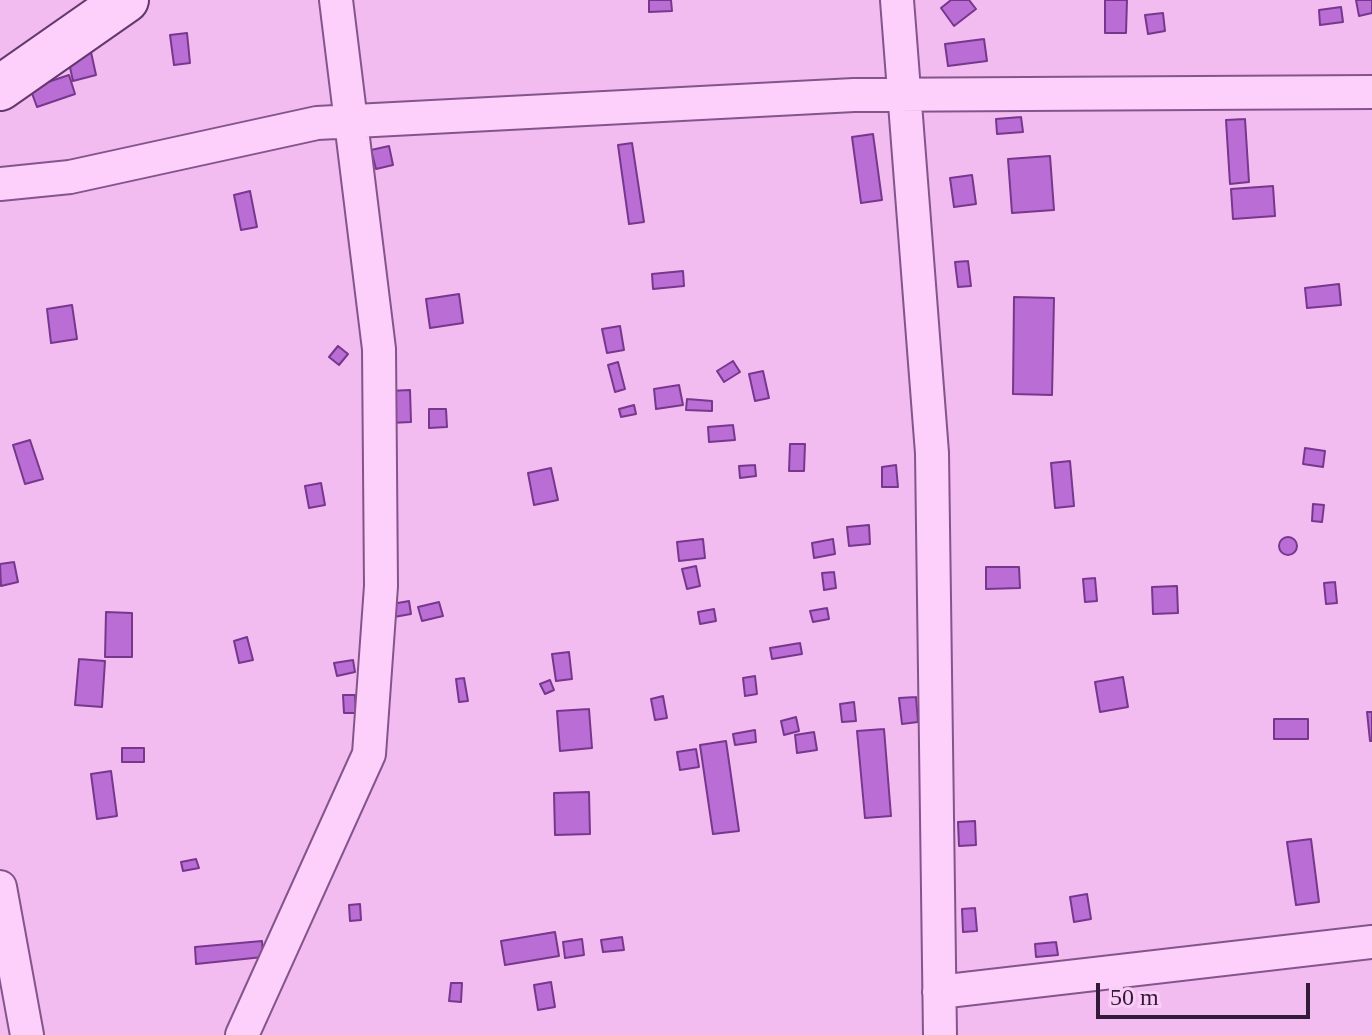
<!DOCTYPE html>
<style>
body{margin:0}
#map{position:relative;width:1372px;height:1035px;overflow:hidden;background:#f2bcf1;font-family:Georgia,serif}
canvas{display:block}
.scale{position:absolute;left:1096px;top:983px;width:214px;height:36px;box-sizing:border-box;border:4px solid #341a39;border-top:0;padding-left:10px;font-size:24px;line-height:28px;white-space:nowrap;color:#341a39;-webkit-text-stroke:6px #f9cdf7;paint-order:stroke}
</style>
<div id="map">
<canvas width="1372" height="1035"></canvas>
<div class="scale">50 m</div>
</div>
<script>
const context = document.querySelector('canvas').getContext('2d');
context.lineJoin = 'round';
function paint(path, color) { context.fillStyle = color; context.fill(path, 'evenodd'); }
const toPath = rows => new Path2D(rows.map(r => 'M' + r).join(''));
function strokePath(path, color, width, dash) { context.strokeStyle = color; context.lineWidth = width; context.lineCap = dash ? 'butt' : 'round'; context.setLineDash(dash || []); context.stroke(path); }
const building = toPath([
 [649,0,671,0,672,11,649,12,649,0],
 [951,0,969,0,976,9,954,26,941,8,951,0],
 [1105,0,1127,0,1126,33,1105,33,1105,0],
 [1356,0,1372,0,1372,13,1359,16,1356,0],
 [1341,7,1343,22,1320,25,1319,10,1341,7],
 [1163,13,1165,31,1148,34,1145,15,1163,13],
 [187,33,190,63,174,65,170,35,187,33],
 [984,39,987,61,948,66,945,44,984,39],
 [89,43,96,75,73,81,66,49,89,43],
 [69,75,75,94,37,107,30,88,69,75],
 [1021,117,1023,132,997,134,996,119,1021,117],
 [1245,119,1249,182,1230,184,1226,120,1245,119],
 [873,134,882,200,861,203,852,137,873,134],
 [632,143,644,222,629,224,618,145,632,143],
 [389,146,393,165,376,169,371,150,389,146],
 [1050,156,1054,210,1012,213,1008,159,1050,156],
 [972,175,976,204,954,207,950,178,972,175],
 [1273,186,1275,216,1233,219,1231,189,1273,186],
 [250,191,257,227,241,230,234,195,250,191],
 [968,261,971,286,958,287,955,262,968,261],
 [683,271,684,286,653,289,652,274,683,271],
 [1339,284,1341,305,1307,308,1305,288,1339,284],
 [459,294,463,323,430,328,426,299,459,294],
 [1014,297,1054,298,1052,395,1013,394,1014,297],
 [72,305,77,339,51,343,47,309,72,305],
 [620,326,624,350,607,353,602,329,620,326],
 [338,346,348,354,339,365,329,357,338,346],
 [733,361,740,372,724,382,717,371,733,361],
 [618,362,625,389,615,392,608,365,618,362],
 [763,371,769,398,755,401,749,374,763,371],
 [679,385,683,405,656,409,654,389,679,385],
 [410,390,411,422,389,423,388,391,410,390],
 [687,399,712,401,712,411,686,410,687,399],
 [634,405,636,414,621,417,619,409,634,405],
 [429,409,446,409,447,427,429,428,429,409],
 [733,425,735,440,709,442,708,427,733,425],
 [30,440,43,479,25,484,13,445,30,440],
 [790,444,805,444,804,471,789,471,790,444],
 [1305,448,1325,451,1323,467,1303,464,1305,448],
 [1070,461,1074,506,1055,508,1051,463,1070,461],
 [755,465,756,476,740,478,739,466,755,465],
 [896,465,898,487,882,487,882,467,896,465],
 [551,468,558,500,534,505,528,473,551,468],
 [321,483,325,505,309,508,305,486,321,483],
 [1313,504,1324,505,1322,522,1312,521,1313,504],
 [869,525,870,544,849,546,847,527,869,525],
 '1279 546a9 9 0 1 1 18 0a9 9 0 1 1-18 0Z',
 [703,539,705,558,679,561,677,542,703,539],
 [833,539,835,554,814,558,812,543,833,539],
 [14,562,18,582,1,586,0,564,14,562],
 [696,566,700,586,687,589,682,569,696,566],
 [986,567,1019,567,1020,588,986,589,986,567],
 [834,572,836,588,824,590,822,573,834,572],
 [1095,578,1097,601,1085,602,1083,579,1095,578],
 [1335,582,1337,603,1326,604,1324,583,1335,582],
 [1177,586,1178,613,1153,614,1152,587,1177,586],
 [409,601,411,614,394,617,392,604,409,601],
 [439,602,443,616,422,621,418,607,439,602],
 [827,608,829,619,813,622,810,611,827,608],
 [714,609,716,621,700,624,698,612,714,609],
 [106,612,132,613,132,657,105,657,106,612],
 [247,637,253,660,239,663,234,641,247,637],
 [800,643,802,654,772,659,770,648,800,643],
 [569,652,572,679,556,681,552,654,569,652],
 [79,659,105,661,102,707,75,705,79,659],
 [353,660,355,672,337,676,334,663,353,660],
 [755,676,757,694,745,696,743,678,755,676],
 [1123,677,1128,707,1100,712,1095,682,1123,677],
 [464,678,468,701,459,702,456,679,464,678],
 [550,680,554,690,545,694,540,684,550,680],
 [343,695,355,695,356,713,344,713,343,695],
 [663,696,667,718,655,720,651,699,663,696],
 [916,697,918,722,902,724,899,698,916,697],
 [854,702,856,721,842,722,840,704,854,702],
 [589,709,592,748,560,751,557,711,589,709],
 [1367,712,1372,712,1372,741,1370,741,1367,712],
 [796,717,799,731,784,735,781,721,796,717],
 [1274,719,1308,719,1308,739,1274,739,1274,719],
 [884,729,891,816,865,818,857,731,884,729],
 [755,730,756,742,735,745,733,734,755,730],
 [814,732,817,750,797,753,795,735,814,732],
 [726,741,739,831,713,834,700,745,726,741],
 [122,748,144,748,144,762,122,762,122,748],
 [696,749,699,767,680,770,677,752,696,749],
 [111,771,117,816,97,819,91,774,111,771],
 [589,792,590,834,555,835,554,793,589,792],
 [975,821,976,845,959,846,958,822,975,821],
 [1311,839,1319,902,1296,905,1287,842,1311,839],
 [196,859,199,868,183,871,181,862,196,859],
 [1087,894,1091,919,1074,922,1070,897,1087,894],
 [360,904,361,920,350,921,349,905,360,904],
 [975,908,977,931,963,932,962,909,975,908],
 [555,932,559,956,505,965,501,941,555,932],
 [622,937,624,950,603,952,601,940,622,937],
 [582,939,584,955,565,958,563,942,582,939],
 [262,941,263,957,196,964,195,947,262,941],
 [1056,942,1058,955,1036,957,1035,944,1056,942],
 [551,982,555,1007,538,1010,534,985,551,982],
 [451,983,462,983,461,1002,449,1001,451,983]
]);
paint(building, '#ba6ed5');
strokePath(building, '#76378d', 2);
const street = toPath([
 [897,0,932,453,940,1035],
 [0,184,70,177,317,123,854,95,1372,92],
 [0,887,27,1035],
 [939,992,1372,942],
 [242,1035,369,754,381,586,379,349,336,0]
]);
const secondary = toPath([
 [0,88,126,0]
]);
strokePath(street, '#84548c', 36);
strokePath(secondary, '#64376d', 48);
strokePath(street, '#fcd0fb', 32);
strokePath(secondary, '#fcd0fb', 44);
</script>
